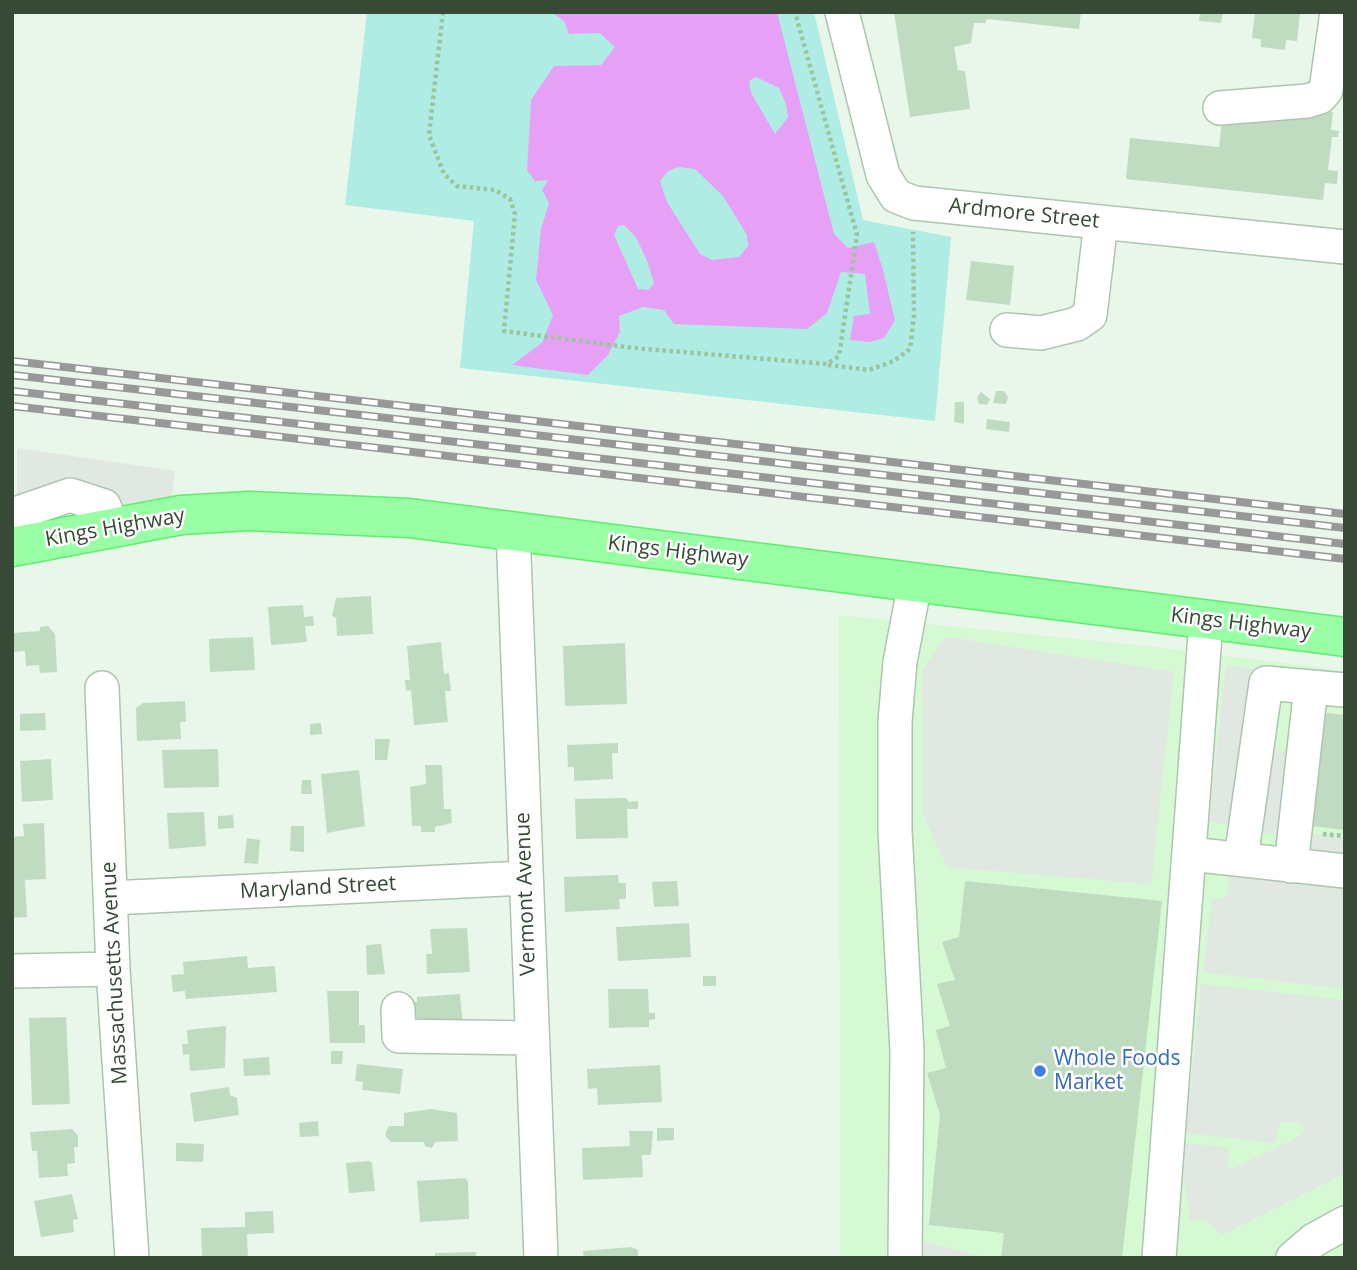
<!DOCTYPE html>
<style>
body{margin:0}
#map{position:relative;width:1357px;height:1270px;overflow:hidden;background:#e9f6ea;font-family:"Open Sans",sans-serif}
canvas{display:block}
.frame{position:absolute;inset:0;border:14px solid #364a36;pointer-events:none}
</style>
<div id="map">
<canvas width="1357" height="1270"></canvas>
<div class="frame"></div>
</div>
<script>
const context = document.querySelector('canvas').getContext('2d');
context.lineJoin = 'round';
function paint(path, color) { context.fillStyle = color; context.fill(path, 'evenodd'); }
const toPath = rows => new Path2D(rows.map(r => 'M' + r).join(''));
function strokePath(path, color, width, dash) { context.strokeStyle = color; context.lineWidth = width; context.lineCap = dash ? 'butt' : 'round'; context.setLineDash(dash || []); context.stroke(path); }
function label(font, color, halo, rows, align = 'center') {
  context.font = font + ' "Open Sans",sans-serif'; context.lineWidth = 5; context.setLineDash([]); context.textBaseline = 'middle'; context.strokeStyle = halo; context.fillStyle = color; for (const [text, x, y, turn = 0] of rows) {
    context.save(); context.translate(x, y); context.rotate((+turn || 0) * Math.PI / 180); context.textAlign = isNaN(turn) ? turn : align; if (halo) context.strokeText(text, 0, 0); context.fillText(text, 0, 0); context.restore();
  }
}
paint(toPath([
 [839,615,1157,647,1345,671,1345,1258,840,1258]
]), '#d4f9d3');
paint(toPath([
 [367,12,814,12,863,220,951,237,935,421,460,368,474,221,345,205]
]), '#afede4');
paint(toPath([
 [17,448,175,471,171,503,91,512,17,502],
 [946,637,1174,672,1151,884,947,867,922,812,922,671],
 [1226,665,1282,672,1274,749,1293,755,1284,836,1209,821],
 [1313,834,1345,838,1345,989,1203,972,1212,898,1221,899,1227,895,1234,846,1311,852],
 [1201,984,1345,1000,1345,1173,1221,1235,1208,1221,1202,1219,1190,1221,1182,1163,1185,1143,1230,1148,1228,1165,1232,1169,1302,1135,1306,1129,1301,1123,1280,1121,1275,1143,1186,1133],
 [915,1240,990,1258,912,1258]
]), '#e1e7e1');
paint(toPath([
 [551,12,777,12,834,234,848,248,874,242,883,270,895,320,884,338,870,342,850,340,854,316,870,314,865,274,841,272,827,313,807,329,674,324,664,310,643,307,619,316,620,332,608,355,588,375,512,365,542,343,553,315,536,280,541,229,549,203,542,190,548,180,535,181,527,170,531,100,554,66,601,65,615,47,600,33,569,34,564,21],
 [756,77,779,88,786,104,788,117,775,134,751,93,749,81],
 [679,167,695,169,723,196,747,235,748,246,739,257,712,260,700,254,667,202,660,181,668,171],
 [624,225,636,237,648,263,654,284,648,290,638,289,614,235,618,226]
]), '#e6a1f7');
paint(toPath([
 [894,12,1081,12,1079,29,987,19,985,23,974,23,971,43,954,47,958,70,965,71,970,109,910,117],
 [1200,12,1223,12,1221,23,1199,21],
 [1255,12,1300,12,1297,41,1286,40,1285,50,1261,47,1261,39,1252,38],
 [1314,110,1333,112,1331,130,1339,131,1338,137,1332,137,1328,170,1338,171,1337,184,1325,183,1323,200,1126,179,1130,138,1219,147,1222,118,1257,122,1258,111,1313,117],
 [971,261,1014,266,1010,305,966,300],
 [996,391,1004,391,1008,397,1006,404,993,403],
 [981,392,990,399,987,405,979,404,977,397],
 [955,402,964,402,964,424,954,422],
 [987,419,1010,422,1009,432,986,429],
 [371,596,373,634,337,636,336,618,332,616,336,598],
 [303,605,304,617,313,616,314,626,305,626,307,642,271,645,268,607],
 [48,626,55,634,57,672,40,673,39,665,26,666,25,651,13,652,12,633,40,631,40,627],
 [253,637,255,670,210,672,209,639],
 [441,642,444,674,449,673,451,691,445,691,448,722,414,725,411,690,406,691,405,680,410,680,407,646],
 [625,643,627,704,565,706,563,646],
 [185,701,186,722,180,722,181,739,137,741,136,708,143,703],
 [1317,712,1345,715,1345,830,1305,825],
 [45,713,46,730,20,731,20,714],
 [321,723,322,734,310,735,310,724],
 [375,739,390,739,387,760,375,760],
 [618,743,618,753,612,753,613,779,574,781,574,767,568,767,567,745],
 [218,749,219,787,164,788,162,750],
 [51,759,53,800,22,802,20,761],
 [425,765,442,765,444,809,451,809,452,823,435,827,435,832,421,832,421,826,412,826,410,787,426,784],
 [359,770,365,826,327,833,321,774],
 [302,780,311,780,312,794,301,794],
 [626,798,629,802,638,801,638,809,627,809,628,838,576,839,575,799],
 [204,812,206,846,169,849,167,813],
 [233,815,234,828,218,829,218,816],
 [44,823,46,879,25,880,27,917,12,918,12,837,24,836,23,824],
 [291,826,304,826,304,852,290,851],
 [247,838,260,840,258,864,244,863],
 [618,875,619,883,626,883,626,899,619,899,620,909,565,912,564,877],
 [677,881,679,906,654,907,652,882],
 [965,881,1162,901,1122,1258,1001,1258,1004,1233,929,1225,940,1115,927,1073,946,1068,936,1030,950,1026,937,984,955,980,942,942,959,937],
 [689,923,691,957,618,961,616,927],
 [467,928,470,972,427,974,426,954,432,954,430,929],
 [381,944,385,974,367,975,366,945],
 [247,956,248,968,275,966,277,992,186,999,185,991,173,992,171,975,184,974,183,962],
 [703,976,716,976,716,986,703,986],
 [608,989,648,989,649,1013,655,1013,655,1019,649,1020,649,1027,609,1028],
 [327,991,359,991,359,1025,365,1025,365,1043,330,1043],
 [460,994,463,1027,414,1022,412,1002,417,1002,417,997],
 [66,1017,70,1104,32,1105,29,1018],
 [226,1026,225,1068,190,1071,189,1054,183,1055,182,1044,188,1044,187,1030],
 [331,1051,343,1051,342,1064,331,1064],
 [269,1057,270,1075,244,1076,243,1059],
 [357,1064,403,1069,400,1094,362,1090,363,1082,355,1081],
 [660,1065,662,1102,598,1105,597,1088,588,1089,587,1069],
 [229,1087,230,1095,237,1098,239,1115,194,1122,190,1093],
 [431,1109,457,1113,458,1141,435,1142,432,1148,425,1146,424,1142,391,1142,387,1138,385,1134,389,1126,404,1126,404,1113],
 [318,1121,319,1136,300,1137,299,1123],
 [657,1128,674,1128,674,1140,657,1141],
 [72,1129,78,1136,78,1147,74,1147,75,1163,67,1164,68,1176,39,1178,37,1151,32,1151,30,1132],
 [629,1131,653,1131,651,1155,642,1155,643,1177,583,1180,582,1148,630,1146],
 [176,1143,204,1144,203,1162,176,1161],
 [369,1161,372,1163,375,1191,349,1193,346,1163],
 [465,1178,468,1182,469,1219,420,1222,417,1181],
 [72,1194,78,1219,73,1220,74,1232,41,1237,34,1201],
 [273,1211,274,1233,247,1234,248,1258,202,1258,201,1228,245,1227,245,1212],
 [631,1247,638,1250,638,1258,584,1258,583,1251],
 [476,1252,476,1258,435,1258,435,1253]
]), '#c0dcc0');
const minor = toPath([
 [842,12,883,175,896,196,914,203,1345,247],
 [1220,108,1307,101,1320,97,1326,90,1337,12],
 [1007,330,1041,333,1077,324,1090,315,1101,222],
 [12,515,70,495,104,506,113,527],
 [513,530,541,1258],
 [102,688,113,969,132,1258],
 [1190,854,1345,871],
 [1241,859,1266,683,1345,690],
 [1291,866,1311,687],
 [110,898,525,878],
 [12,971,113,969],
 [398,1009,399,1036,532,1038],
 [905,1258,907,1051,895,831,895,722,900,662,915,583],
 [1159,1258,1206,621],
 [1293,1258,1314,1240,1345,1223]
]);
const major = toPath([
 [12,547,181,515,249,511,409,518,1345,637]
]);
strokePath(minor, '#adc5af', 36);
strokePath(major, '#5eee6c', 41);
strokePath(toPath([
 [443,12,429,135,444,174,457,186,495,190,510,199,515,214,504,331,634,348,827,364,839,356,857,235,795,12],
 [828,365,869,370,894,361,910,349,914,316,913,232],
 [1323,834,1345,836]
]), '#9ac59c', 4.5, [3.5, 3.5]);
strokePath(minor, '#fff', 33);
strokePath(major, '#99ffa4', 38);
const rail = toPath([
 [12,361,1345,514],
 [12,375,1345,528],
 [12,391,1345,544],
 [12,406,1345,559]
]);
strokePath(rail, '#989898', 8);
strokePath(rail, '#fff', 5, [16]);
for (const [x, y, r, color] of [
 [1040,1071,7,"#3f7fe0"]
]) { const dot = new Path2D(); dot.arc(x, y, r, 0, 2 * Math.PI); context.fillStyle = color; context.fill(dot); strokePath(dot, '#fff', 2.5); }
label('21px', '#364a36', '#fff', [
 ["Ardmore Street",1024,214,6],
 ["Kings Highway",115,528,-10],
 ["Kings Highway",678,552,7],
 ["Kings Highway",1241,624,7],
 ["Maryland Street",318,888,-3],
 ["Vermont Avenue",526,894,-92],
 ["Massachusetts Avenue",115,973,-93]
]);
label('21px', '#366cbe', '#fff', [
 ["Whole Foods",1054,1059],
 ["Market",1054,1083]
], 'left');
</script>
